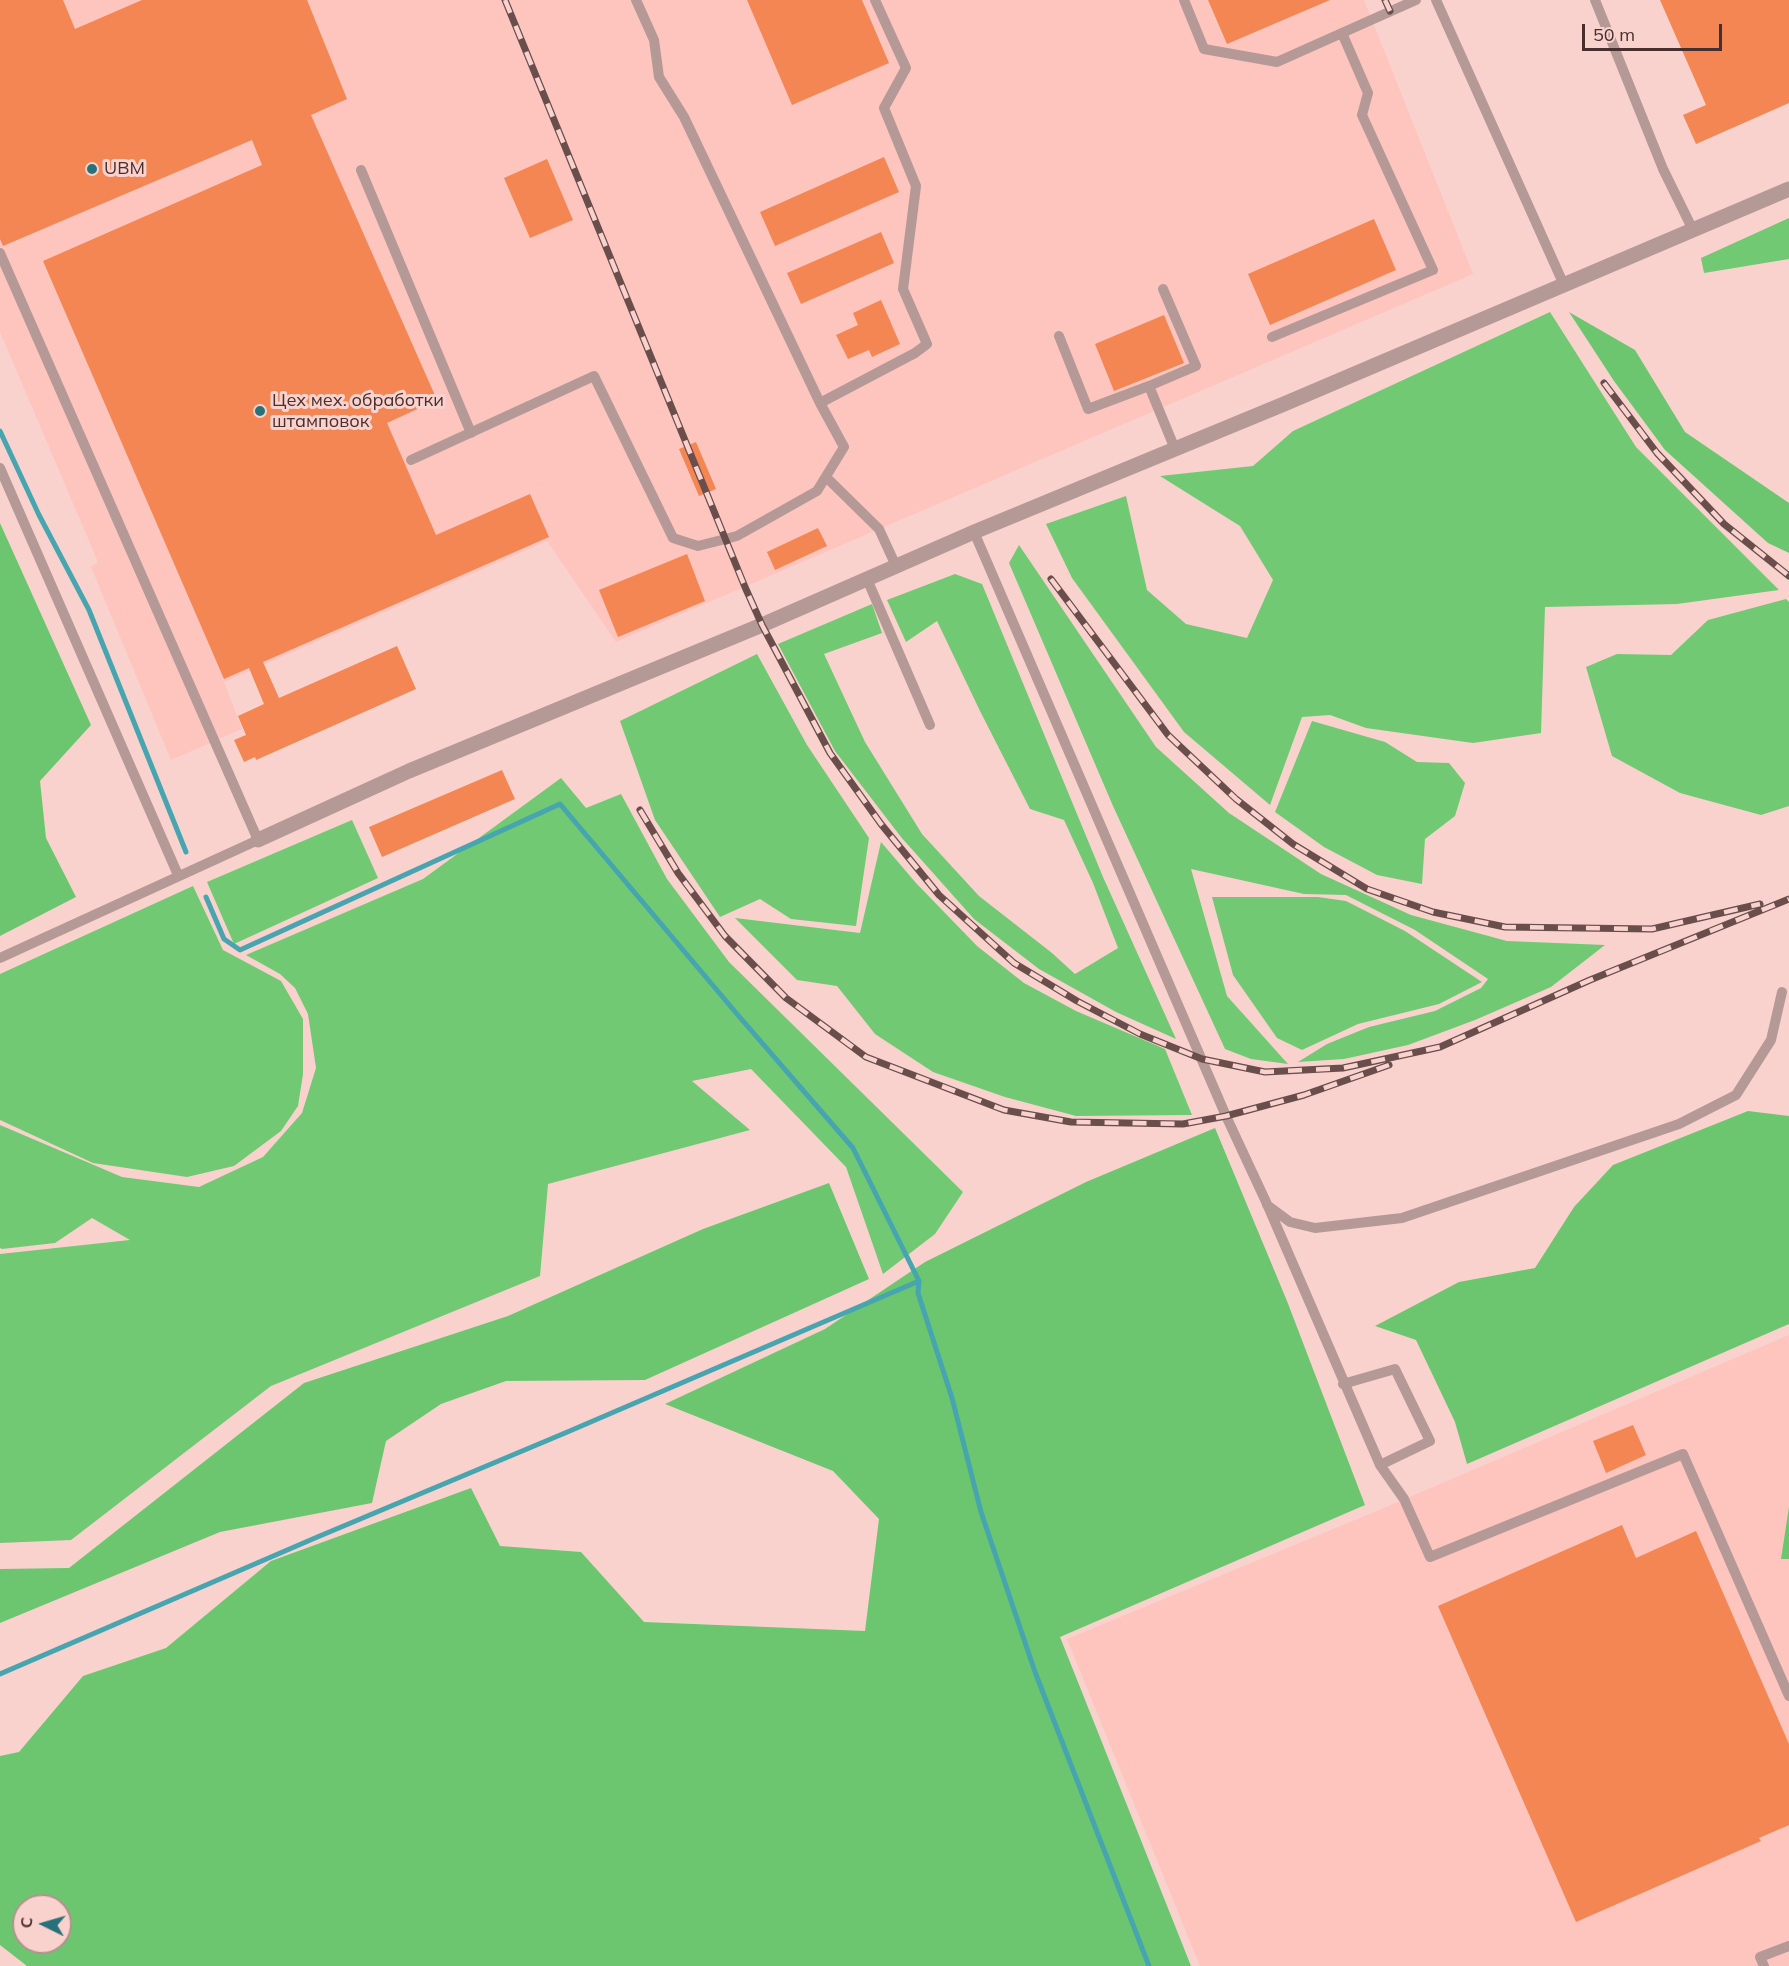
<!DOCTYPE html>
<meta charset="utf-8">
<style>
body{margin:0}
#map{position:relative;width:1789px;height:1966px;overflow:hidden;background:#f9d2ce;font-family:Mulish,sans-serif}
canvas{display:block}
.north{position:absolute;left:12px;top:1894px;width:60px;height:60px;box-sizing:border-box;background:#f9d2ce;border:2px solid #b2918e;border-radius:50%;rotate:275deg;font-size:16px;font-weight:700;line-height:24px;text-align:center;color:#482f2d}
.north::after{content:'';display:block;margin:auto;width:21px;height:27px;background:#277179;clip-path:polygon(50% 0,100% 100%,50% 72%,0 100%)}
.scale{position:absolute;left:1582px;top:24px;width:140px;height:27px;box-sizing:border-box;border:3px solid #482f2d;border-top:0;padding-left:8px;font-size:18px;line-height:21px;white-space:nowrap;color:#482f2d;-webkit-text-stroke:4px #f9d2ce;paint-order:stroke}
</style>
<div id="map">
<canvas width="1789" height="1966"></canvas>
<div class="north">С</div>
<div class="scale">50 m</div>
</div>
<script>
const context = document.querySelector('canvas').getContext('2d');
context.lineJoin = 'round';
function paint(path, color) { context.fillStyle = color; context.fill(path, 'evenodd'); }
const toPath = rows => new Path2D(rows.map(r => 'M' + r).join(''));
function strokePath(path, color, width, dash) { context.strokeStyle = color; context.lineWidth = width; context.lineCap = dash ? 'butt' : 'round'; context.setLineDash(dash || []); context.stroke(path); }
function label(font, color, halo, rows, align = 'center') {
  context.font = font + ' Mulish,sans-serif'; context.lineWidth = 6; context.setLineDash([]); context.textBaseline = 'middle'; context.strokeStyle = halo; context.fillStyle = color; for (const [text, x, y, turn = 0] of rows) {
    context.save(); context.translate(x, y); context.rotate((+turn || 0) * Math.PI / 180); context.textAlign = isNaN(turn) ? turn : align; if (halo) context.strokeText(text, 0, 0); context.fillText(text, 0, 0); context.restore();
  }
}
paint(toPath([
 [0,0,1364,0,1473,274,616,642,547,541,224,682,242,729,171,760,91,567,98,562,0,332],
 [1789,1335,1789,1966,1200,1966,1067,1639,1372,1513]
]), '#fec4be');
paint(toPath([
 [1789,218,1789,259,1704,273,1701,258],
 [1550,312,1636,447,1779,590,1677,604,1545,607,1541,733,1473,743,1366,728,1330,715,1302,717,1270,805,1184,732,1072,578,1046,524,1126,496,1147,590,1186,624,1247,638,1273,580,1240,526,1160,476,1253,466,1293,431],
 [1019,545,1156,747,1229,813,1321,874,1411,915,1507,941,1605,945,1551,987,1475,1020,1408,1045,1344,1059,1298,1062,1327,1044,1369,1027,1435,1011,1481,988,1488,979,1415,930,1346,895,1304,894,1191,869,1227,996,1288,1064,1251,1059,1225,1049,1113,806,1009,563],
 [955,574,982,584,1103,877,1176,1039,1116,1012,1039,969,974,919,901,837,835,751,778,644,872,604,882,633,824,654,865,742,922,834,979,896,1052,953,1075,974,1118,948,1093,883,1064,820,1030,809,980,711,937,621,906,642,887,600],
 [1786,599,1789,602,1789,806,1761,815,1680,793,1612,756,1586,667,1617,654,1671,655,1708,620],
 [757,654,807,745,869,838,856,926,791,919,760,899,720,917,655,820,620,721],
 [1312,721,1385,742,1417,762,1449,763,1465,783,1455,816,1425,839,1422,884,1377,875,1324,847,1275,812],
 [561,778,586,808,621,794,667,879,729,962,963,1192,935,1234,883,1274,846,1167,751,1069,692,1081,750,1130,548,1184,540,1276,271,1386,71,1540,0,1543,0,1254,130,1240,92,1218,55,1243,2,1249,0,1248,0,1125,122,1177,199,1187,263,1157,302,1113,316,1068,308,1014,295,988,280,974,246,955,423,879],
 [352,820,378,878,234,944,207,882],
 [881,842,916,883,977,946,1024,983,1076,1011,1165,1049,1192,1115,1076,1116,1005,1097,933,1072,875,1034,837,986,797,980,735,918,860,933],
 [193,886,223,950,281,981,303,1019,303,1074,298,1106,281,1131,234,1166,187,1177,93,1163,0,1120,0,974],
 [1212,897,1318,897,1346,901,1405,931,1482,982,1439,1004,1358,1024,1302,1050,1277,1038,1233,975]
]), '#71c974');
paint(toPath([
 [1569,312,1635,350,1685,432,1789,503,1789,553,1768,543,1665,450,1614,381],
 [0,523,91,725,40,781,46,838,76,897,0,936],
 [1748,1111,1789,1116,1789,1324,1467,1464,1455,1422,1416,1340,1375,1326,1459,1282,1535,1268,1574,1207,1613,1165],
 [1215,1128,1287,1301,1365,1505,1060,1637,1191,1966,27,1966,0,1945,0,1756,19,1752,83,1676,166,1648,271,1561,471,1488,500,1546,581,1552,644,1622,865,1631,879,1519,833,1471,665,1404,825,1329,925,1262,1086,1182],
 [24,1906,60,1906,60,1942,24,1942],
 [829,1183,869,1279,645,1380,506,1381,441,1404,386,1441,372,1503,220,1532,0,1623,0,1569,69,1568,304,1383,508,1316,703,1229],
 [1789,1507,1789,1559,1781,1559]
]), '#6cc670');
strokePath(toPath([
 [0,431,39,515,89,610,186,852],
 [206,897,224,939,240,950,560,804,737,1014,853,1148,919,1281,918,1293,952,1398,981,1512,1035,1672,1149,1966],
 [0,1674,315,1538,565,1433,919,1281]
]), '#46a5af', 5);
paint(toPath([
 [0,0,63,0,75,29,142,0,307,0,347,99,311,115,437,400,387,423,436,535,530,494,549,537,263,662,279,698,397,646,416,689,256,760,255,757,244,762,234,740,246,735,238,716,264,704,249,668,224,679,43,261,262,165,252,140,3,246,0,239],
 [747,0,862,0,889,63,792,105],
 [1208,0,1330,0,1227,44],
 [1660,0,1789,0,1789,103,1696,144,1683,115,1706,105],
 [884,157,899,192,775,246,760,212],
 [547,159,573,220,530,238,504,178],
 [1374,219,1396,270,1270,325,1248,274],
 [881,232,894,263,801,304,787,273],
 [881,300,900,344,872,357,869,350,848,359,836,335,858,325,853,313],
 [1164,315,1184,363,1114,391,1095,344],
 [696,442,716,489,699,496,679,449],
 [818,528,827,546,775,570,767,552],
 [687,554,705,601,618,637,599,590],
 [502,770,515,799,382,857,369,827],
 [1633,1425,1646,1455,1606,1473,1593,1441],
 [1622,1525,1636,1558,1696,1531,1789,1744,1789,1825,1759,1838,1761,1841,1576,1922,1438,1606]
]), '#f38652');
strokePath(toPath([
 [1184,0,1204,49,1277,62,1416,0],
 [1436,0,1564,285],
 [1595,0,1663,169,1693,230],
 [361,170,471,433],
 [0,253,258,840,0,958],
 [1059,336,1088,409,1149,386,1175,449],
 [1272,337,1433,270,1362,115,1368,93,1342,33],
 [1149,386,1196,366,1163,289],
 [820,403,915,353,927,344,903,289,916,186,884,108,906,68,875,0],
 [411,460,594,376,673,538,698,546,737,536,817,491,844,447,820,403,684,117,659,77,654,40,636,0],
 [0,468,178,875],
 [826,477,879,529,896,566],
 [974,532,1226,1116,1267,1204,1380,1465,1404,1499,1430,1557,1683,1454,1789,1696],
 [867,579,930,725],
 [1267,1205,1290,1222,1315,1228,1402,1218,1679,1124,1736,1095,1771,1040,1782,992],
 [1343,1384,1395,1369,1430,1441,1380,1465],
 [1764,1966,1760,1957,1789,1946]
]), '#b49996', 10);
strokePath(toPath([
 [258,840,409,771,762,625,974,532,1284,404,1789,189]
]), '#b49996', 15);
const rail = toPath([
 [505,0,745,587,762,625,830,753,881,824,939,895,1014,963,1077,1001,1140,1034,1202,1059,1265,1072,1343,1068,1440,1047,1590,980,1789,899],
 [1385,0,1390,11],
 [1604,383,1657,453,1724,524,1789,576],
 [1051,579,1168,735,1236,799,1293,844,1367,889,1433,912,1505,927,1652,929,1760,904],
 [640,810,678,873,725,936,786,998,866,1057,1004,1110,1071,1122,1183,1124,1226,1116,1304,1095,1389,1065]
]);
strokePath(rail, '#694e4b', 7);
strokePath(rail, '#f9d2ce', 4.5, [14]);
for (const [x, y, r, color] of [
 [92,169,6,"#277179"],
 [260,411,6,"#277179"]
]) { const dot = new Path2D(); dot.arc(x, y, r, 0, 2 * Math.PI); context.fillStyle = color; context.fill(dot); strokePath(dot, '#f9d2ce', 2); }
label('18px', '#482f2d', '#f9d2ce', [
 ["UBM",104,169],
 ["Цех мех. обработки",272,401],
 ["штамповок",272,422]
], 'left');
</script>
